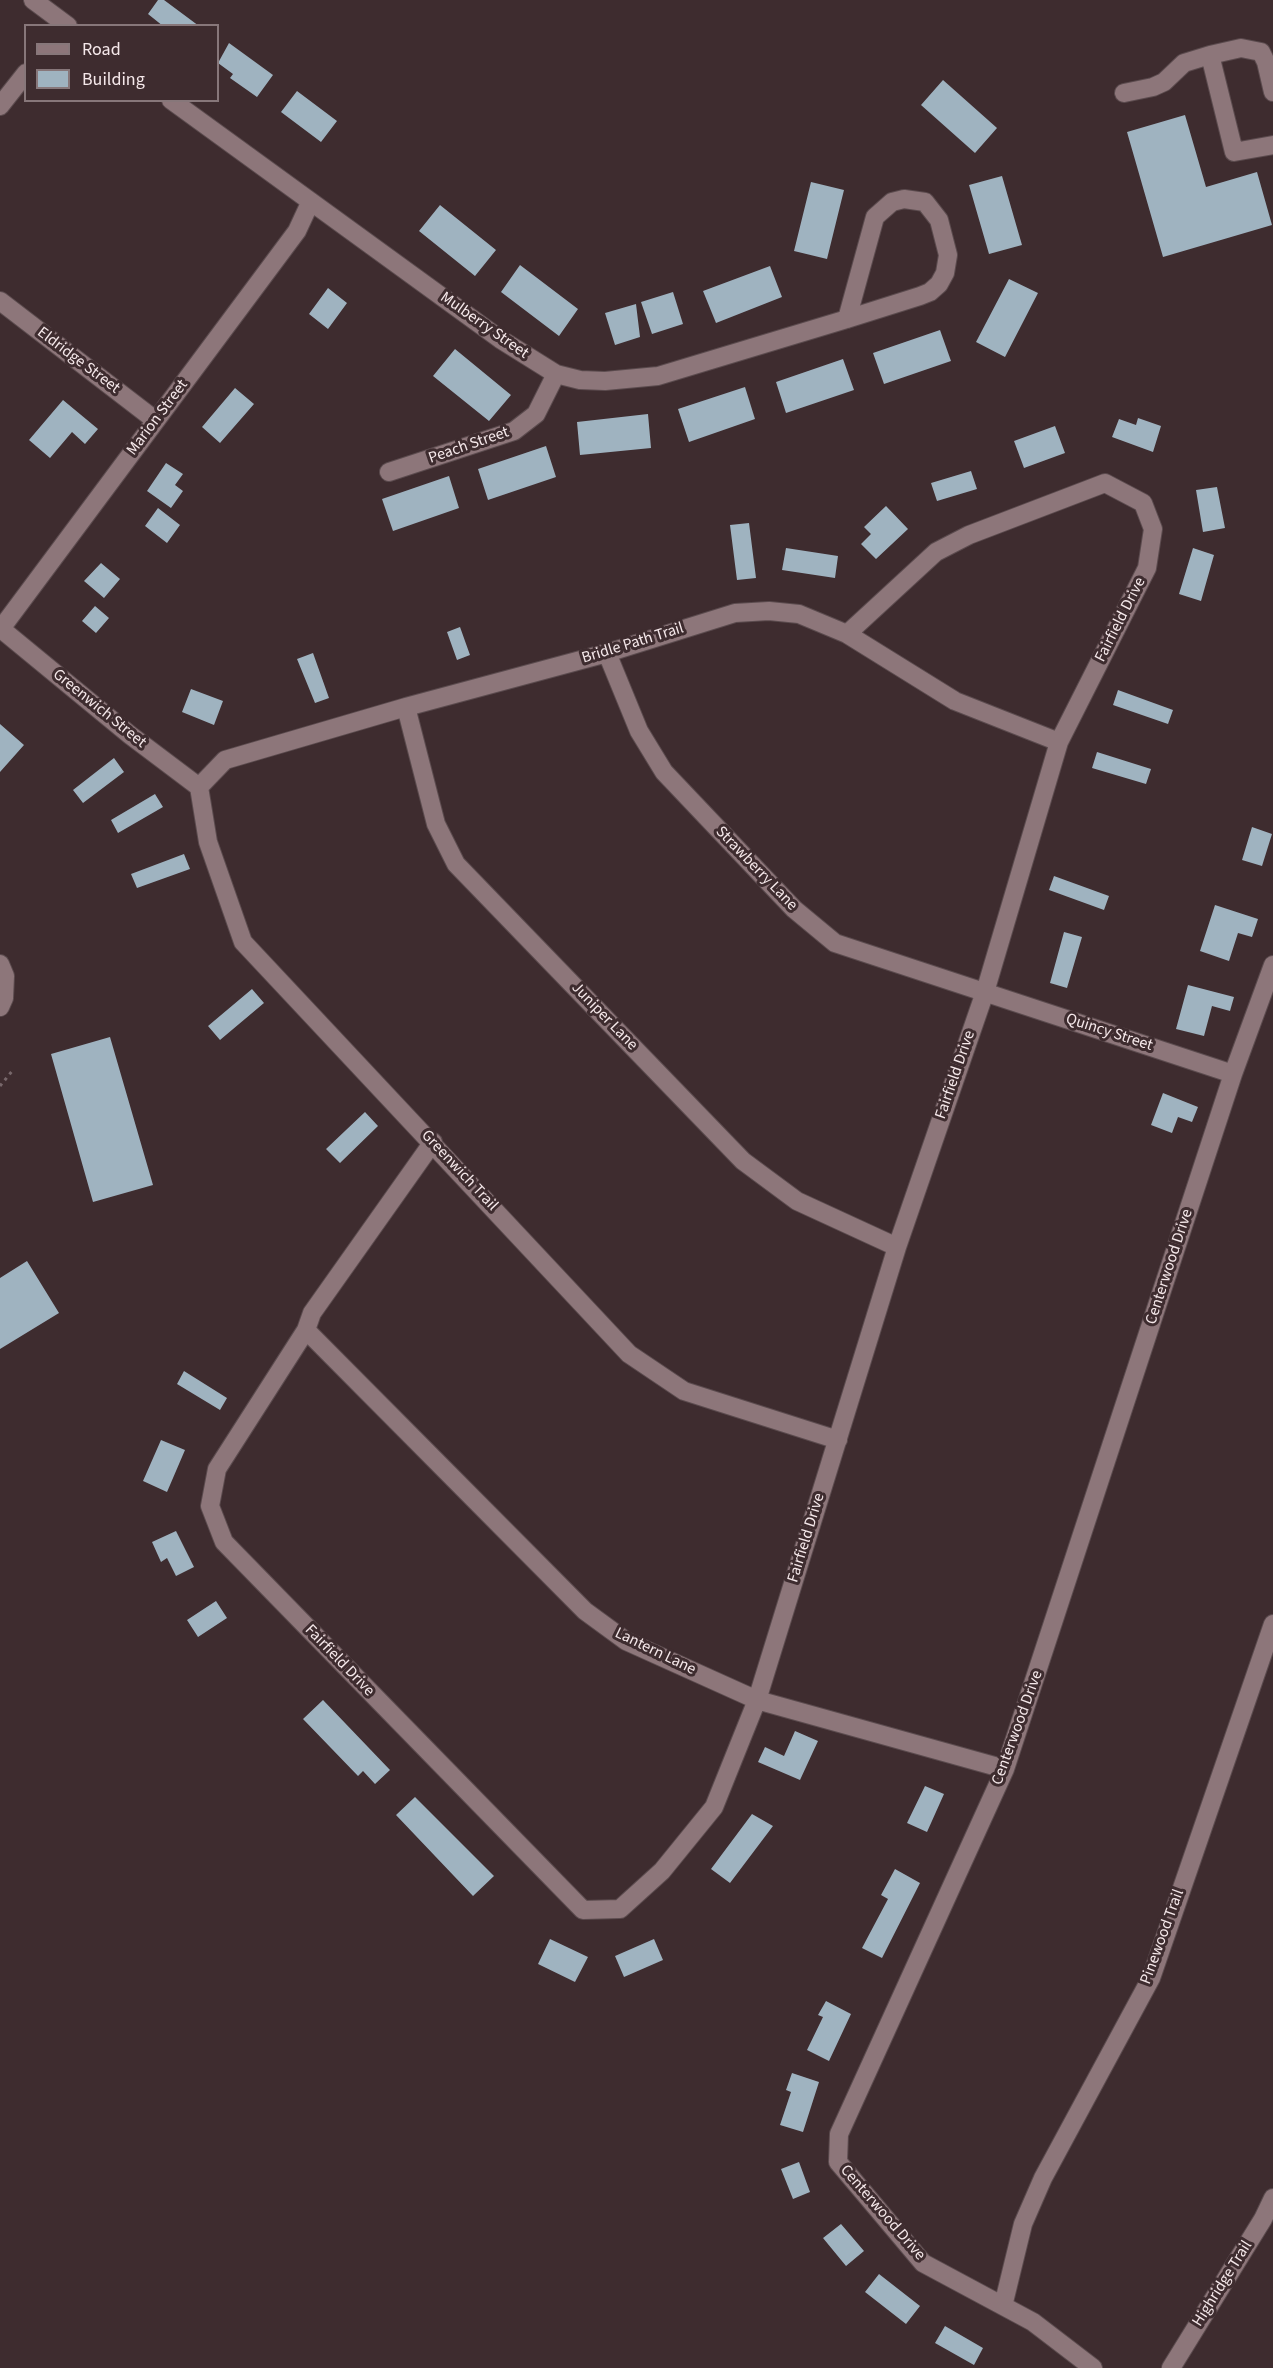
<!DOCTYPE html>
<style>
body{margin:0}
#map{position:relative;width:1273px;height:2368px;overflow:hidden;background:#3e2c2f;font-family:"Source Sans 3",sans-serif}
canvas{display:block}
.legend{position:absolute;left:24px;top:24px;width:195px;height:78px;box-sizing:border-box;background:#3e2c2f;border:2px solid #87777a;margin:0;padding:8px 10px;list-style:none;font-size:18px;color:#f5e8ea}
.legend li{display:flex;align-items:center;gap:12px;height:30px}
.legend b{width:30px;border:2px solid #87777a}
</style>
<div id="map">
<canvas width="1273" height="2368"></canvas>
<ul class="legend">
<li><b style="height:8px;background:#8d767a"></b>Road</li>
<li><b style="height:16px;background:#9fb3c0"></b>Building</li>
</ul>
</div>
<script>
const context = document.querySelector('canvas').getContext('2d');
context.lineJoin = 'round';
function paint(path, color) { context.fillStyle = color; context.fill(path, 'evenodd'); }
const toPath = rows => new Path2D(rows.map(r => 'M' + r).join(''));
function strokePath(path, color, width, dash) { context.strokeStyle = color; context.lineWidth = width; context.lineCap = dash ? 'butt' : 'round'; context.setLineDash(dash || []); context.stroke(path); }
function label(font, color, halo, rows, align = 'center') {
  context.font = font + ' "Source Sans 3",sans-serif'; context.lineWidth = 6; context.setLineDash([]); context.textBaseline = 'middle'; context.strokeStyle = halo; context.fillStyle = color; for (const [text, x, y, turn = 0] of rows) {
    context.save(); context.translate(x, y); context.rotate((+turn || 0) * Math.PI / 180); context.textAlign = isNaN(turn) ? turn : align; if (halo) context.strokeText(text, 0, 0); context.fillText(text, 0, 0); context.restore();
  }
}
paint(toPath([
 [158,0,164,0,199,26,163,26,148,14],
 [229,43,273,75,257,97,230,78,233,74,218,63],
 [943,80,997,128,975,153,921,105],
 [297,91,337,121,321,142,281,112],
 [1185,115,1206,187,1257,172,1272,225,1163,257,1127,132],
 [1002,176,1022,245,989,254,969,185],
 [811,182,844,190,827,259,794,251],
 [440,205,496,250,475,276,419,231],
 [520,265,578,309,559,336,501,292],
 [770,266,782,297,716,323,703,291],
 [1009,279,1038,293,1005,357,976,342],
 [328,288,347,303,328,329,309,314],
 [673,292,683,324,652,334,641,302],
 [636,304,640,337,615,345,605,313],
 [940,330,951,361,884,384,873,353],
 [455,349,511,395,489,421,433,376],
 [843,359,854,390,786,413,776,382],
 [745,387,755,419,689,442,678,409],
 [235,388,254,404,220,443,202,427],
 [63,400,98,429,85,444,72,432,50,458,29,440],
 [648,414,651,448,580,455,577,422],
 [1138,418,1161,426,1153,452,1112,437,1119,419,1136,425],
 [1055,426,1065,453,1024,468,1014,441],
 [546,446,556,477,488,500,478,469],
 [166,463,183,474,175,485,183,491,171,508,147,491],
 [971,471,977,489,937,501,931,483],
 [449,476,459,508,393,531,382,499],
 [1217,487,1225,528,1203,532,1196,490],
 [886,506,908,529,876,559,861,544,871,534,864,527],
 [158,508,180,525,167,543,145,526],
 [749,523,756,578,737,580,730,525],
 [786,548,838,556,835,578,782,570],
 [1193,548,1214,555,1201,601,1179,594],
 [101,563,120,579,104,598,84,581],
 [95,606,109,618,96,633,82,621],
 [460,627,470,655,457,660,447,632],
 [313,653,329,698,315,703,297,659],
 [191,689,223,701,214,725,182,712],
 [1118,690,1173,710,1168,724,1113,705],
 [0,724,24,745,0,772],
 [1097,752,1151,769,1146,784,1092,768],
 [114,758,124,772,83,803,73,790],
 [155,794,163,807,118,833,111,820],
 [1252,827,1272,834,1262,866,1242,860],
 [184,854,190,869,137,888,131,874],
 [1054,876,1109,896,1104,910,1049,890],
 [1215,905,1258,919,1252,937,1238,933,1229,961,1200,951],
 [1064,932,1082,937,1067,988,1050,983],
 [1188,985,1234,997,1230,1011,1212,1006,1204,1036,1176,1029],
 [252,989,264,1003,220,1040,208,1026],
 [110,1037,153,1185,93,1202,51,1054],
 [1163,1093,1198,1107,1192,1122,1178,1117,1172,1133,1151,1125],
 [365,1112,378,1126,340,1163,326,1149],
 [27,1261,59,1313,0,1349,0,1278],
 [184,1371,227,1398,220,1410,177,1384],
 [161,1440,185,1450,167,1492,143,1481],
 [176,1531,194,1567,176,1576,167,1558,161,1562,152,1542],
 [216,1601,227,1618,198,1637,187,1620],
 [323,1700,390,1770,375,1784,363,1771,358,1776,303,1719],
 [795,1731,818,1741,800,1780,758,1762,765,1747,784,1756],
 [925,1786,944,1794,927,1832,907,1823],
 [415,1797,494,1876,473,1896,396,1815],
 [752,1814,773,1826,730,1883,711,1869],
 [895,1869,920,1883,882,1958,862,1948,888,1899,881,1895],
 [550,1939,588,1957,575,1982,538,1964],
 [654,1939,663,1960,624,1977,615,1956],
 [826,2001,851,2014,829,2061,807,2050,823,2017,818,2015],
 [792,2073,819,2082,803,2132,780,2125,791,2092,786,2090],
 [799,2162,810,2192,793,2199,781,2169],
 [841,2224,864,2251,846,2266,823,2238],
 [879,2274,920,2306,906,2324,865,2292],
 [945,2326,983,2348,974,2365,935,2343]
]), '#9fb3c0');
const minor = toPath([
 [33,0,68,26],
 [1210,55,1241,48,1261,52,1266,62,1273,92],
 [1124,93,1153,87,1164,82,1184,63,1210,55,1234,152,1273,145],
 [171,100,500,339,556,374,580,380,605,381,658,376,847,319,920,296,930,292,939,284,945,273,948,255,939,220,925,202,904,199,892,202,875,217,847,319],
 [0,106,26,73],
 [0,301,155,420],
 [389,472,514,431,536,414,556,374],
 [0,628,130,735,199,787],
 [0,630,297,231,310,203],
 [607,653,639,731,664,772,794,909,835,943,1233,1074],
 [406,707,436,824,456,864,743,1161,797,1201,897,1247],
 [199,787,208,842,243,942,629,1354,684,1391,838,1440],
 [199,787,225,760,406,707,607,653,735,613,769,611,799,614,847,634,955,701,1059,742],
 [0,964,5,976,4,998,0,1007],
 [433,1142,312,1313,306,1330,217,1469,210,1506,224,1542,583,1910,620,1909,662,1871,714,1807,757,1700,897,1247,985,992,1059,742,1147,568,1153,529,1143,503,1105,483,969,535,936,552,847,634],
 [306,1330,585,1611,626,1641,757,1700,1005,1769],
 [1003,2306,1023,2224,1043,2178,1151,1978,1273,1624],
 [1093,2368,1033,2322,923,2263,838,2162,839,2134,1005,1769,1233,1074,1273,965],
 [1171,2368,1263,2219,1273,2198]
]);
strokePath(minor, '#5b4b4e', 20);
strokePath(toPath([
 [0,1086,13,1070]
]), '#77676a', 3, [3, 4.5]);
strokePath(minor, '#8d767a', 18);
label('16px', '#f5e8ea', '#3e2c2f', [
 ["Mulberry Street",484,326,35],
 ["Eldridge Street",78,361,37],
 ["Marion Street",158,418,-53],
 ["Peach Street",469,446,-19],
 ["Fairfield Drive",1121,620,-63],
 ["Bridle Path Trail",633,644,-17],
 ["Greenwich Street",99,709,39],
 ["Strawberry Lane",756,869,46],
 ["Juniper Lane",604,1017,46],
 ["Quincy Street",1109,1033,18],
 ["Fairfield Drive",956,1075,-71],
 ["Greenwich Trail",459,1171,47],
 ["Centerwood Drive",1170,1267,-72],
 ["Fairfield Drive",807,1538,-73],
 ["Lantern Lane",655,1652,26],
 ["Fairfield Drive",339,1661,46],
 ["Centerwood Drive",1018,1728,-70],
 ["Pinewood Trail",1163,1937,-70],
 ["Centerwood Drive",882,2213,49],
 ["Highridge Trail",1223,2284,-58]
]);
</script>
